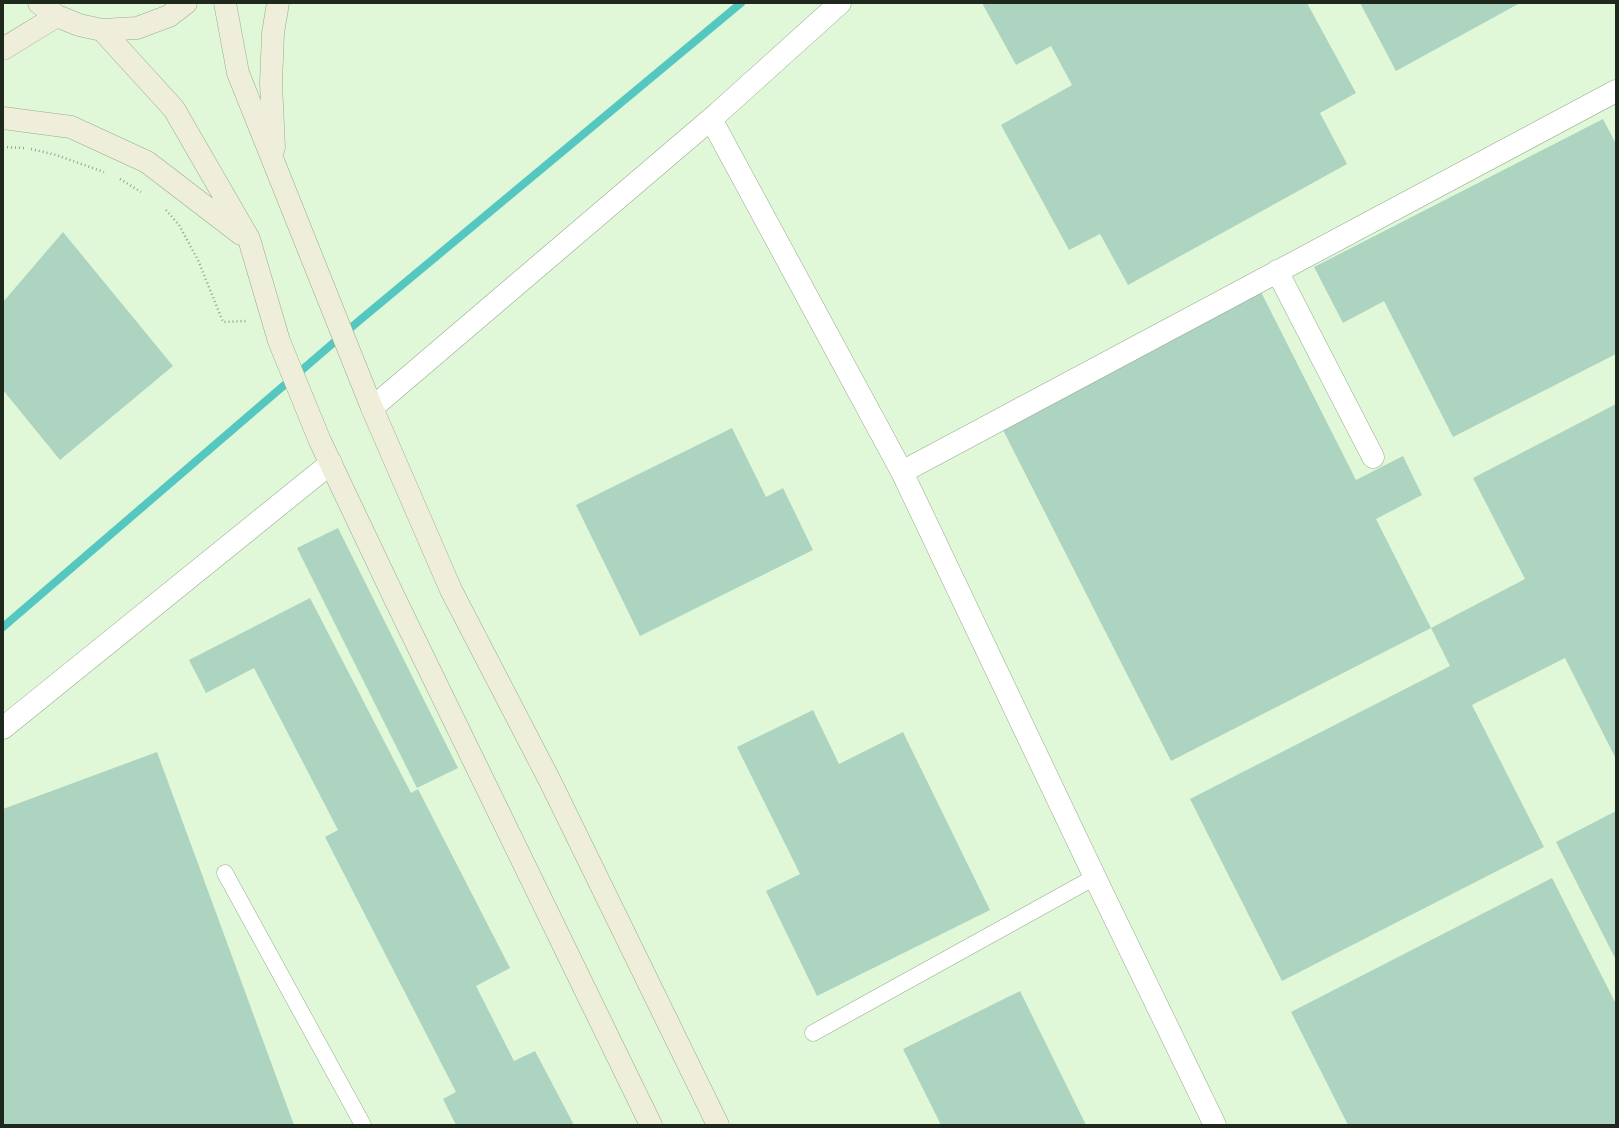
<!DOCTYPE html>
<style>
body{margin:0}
#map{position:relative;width:1619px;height:1128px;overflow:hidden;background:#e0f8d8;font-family:"Golos Text",sans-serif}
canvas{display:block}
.frame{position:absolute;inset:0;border:4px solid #1f281c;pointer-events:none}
</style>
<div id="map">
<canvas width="1619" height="1128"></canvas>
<div class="frame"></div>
</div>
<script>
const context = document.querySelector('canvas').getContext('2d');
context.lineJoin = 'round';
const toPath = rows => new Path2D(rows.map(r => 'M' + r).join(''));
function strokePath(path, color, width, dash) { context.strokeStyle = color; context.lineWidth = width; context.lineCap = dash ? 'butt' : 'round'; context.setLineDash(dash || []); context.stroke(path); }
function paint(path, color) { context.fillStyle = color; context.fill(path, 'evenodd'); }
strokePath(toPath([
 [3,627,360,320,741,3]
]), '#55c7c1', 8);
paint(toPath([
 [982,3,1307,3,1356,93,1320,113,1347,164,1128,285,1100,234,1069,250,1001,125,1072,85,1051,46,1016,65],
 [1360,3,1520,3,1396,71],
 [1603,119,1616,144,1616,354,1453,437,1384,301,1343,323,1314,267],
 [63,232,173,366,60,460,3,390,3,302],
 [1261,292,1356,480,1403,456,1422,495,1376,519,1431,628,1171,761,1001,426],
 [1616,404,1616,759,1565,658,1472,705,1544,847,1282,981,1190,799,1450,666,1431,628,1525,579,1473,478],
 [732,428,766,497,783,488,813,550,640,636,576,505],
 [338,528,458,768,417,788,297,548],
 [310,598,411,793,418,789,510,968,476,986,514,1061,535,1051,574,1125,456,1125,443,1099,456,1092,325,837,338,830,254,668,206,693,189,660],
 [813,710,839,764,903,732,990,910,817,996,766,891,800,874,737,747],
 [157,752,294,1125,3,1125,3,809],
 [1616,811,1616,960,1556,842],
 [1552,878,1616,1004,1616,1125,1348,1125,1291,1012],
 [1020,991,1086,1125,941,1125,903,1049]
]), '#add4c0');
const lane = toPath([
 [225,873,363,1125],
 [813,1033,1095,877]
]);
const street = toPath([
 [711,119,902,472,1101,890,1215,1125],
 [1277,271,1373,457],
 [372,408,718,113,840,3],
 [902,472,1616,91],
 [3,728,331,463]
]);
const secondary = toPath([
 [39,3,57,16,79,25,102,30,137,28,169,16,186,3],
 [225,3,238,73,372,408,451,590,550,781,718,1125],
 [102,30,174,109,249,239,279,341,320,441,394,597,651,1125],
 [3,49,57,16],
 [3,118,71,127,147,162,241,234],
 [274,148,271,83,273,33,278,3]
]);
strokePath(lane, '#96ac8e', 17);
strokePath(street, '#96ac8e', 23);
strokePath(secondary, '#96ac8e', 23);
strokePath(toPath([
 [3,147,24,148],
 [31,149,56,155,104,172],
 [120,179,141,192],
 [166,210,179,225,198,260,223,322,246,321]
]), '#91a38b', 2.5, [1, 3]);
strokePath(lane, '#fff', 16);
strokePath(street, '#fff', 22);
strokePath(secondary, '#eeeeda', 22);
</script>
